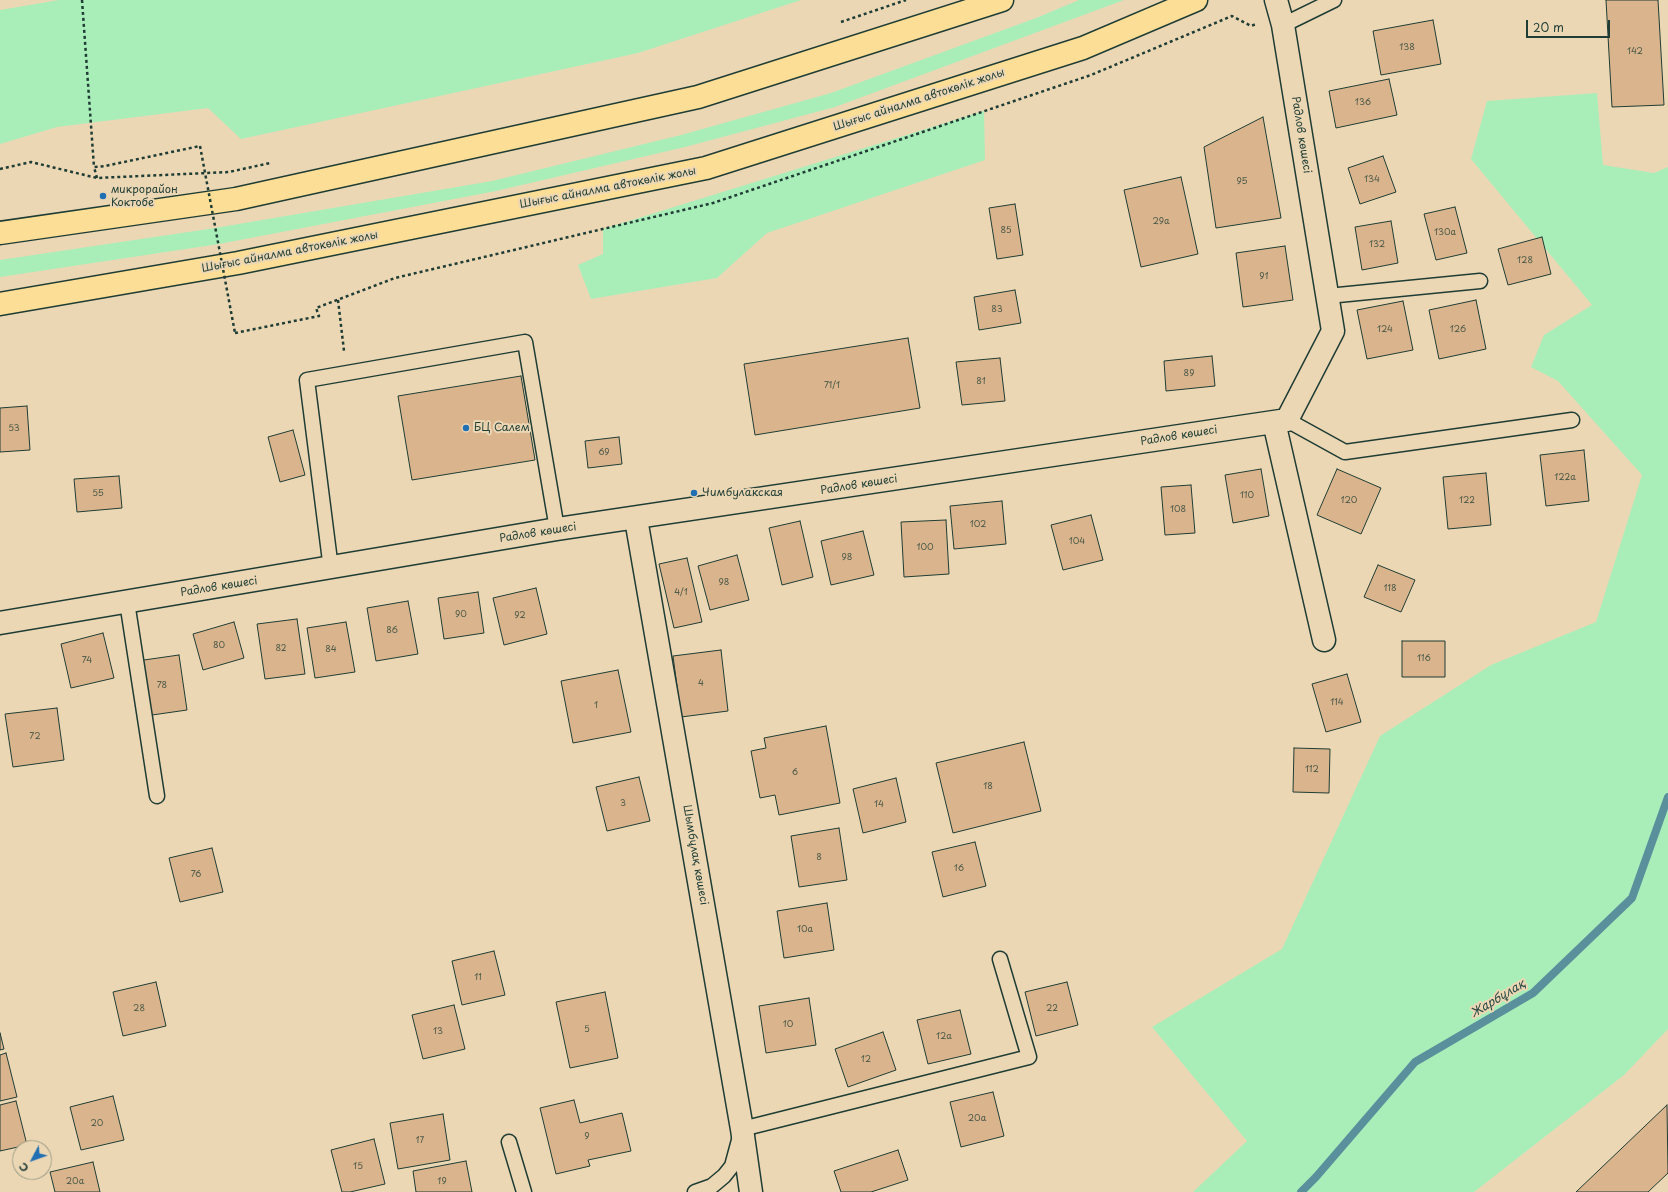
<!DOCTYPE html>
<meta charset="utf-8">
<style>
body{margin:0}
#map{position:relative;width:1668px;height:1192px;overflow:hidden;background:#ecd7b5;font-family:"Playpen Sans",sans-serif}
canvas{display:block}
.north{position:absolute;left:12px;top:1140px;width:40px;height:40px;box-sizing:border-box;background:#ecd7b5;border:1px solid #9a9981;border-radius:50%;rotate:229deg;font-size:11px;font-weight:700;line-height:16px;text-align:center;color:#1f3d34}
.north::after{content:'';display:block;margin:auto;width:14px;height:18px;background:#1f6fb2;clip-path:polygon(50% 0,100% 100%,50% 72%,0 100%)}
.scale{position:absolute;left:1526px;top:20px;width:84px;height:18px;box-sizing:border-box;border:2px solid #1f3d34;border-top:0;padding-left:5px;font-size:12px;line-height:14px;white-space:nowrap;color:#1f3d34;-webkit-text-stroke:3px #ecd7b5;paint-order:stroke}
</style>
<div id="map">
<canvas width="1668" height="1192"></canvas>
<div class="north">С</div>
<div class="scale">20 m</div>
</div>
<script>
const context = document.querySelector('canvas').getContext('2d');
context.lineJoin = 'round';
function paint(path, color) { context.fillStyle = color; context.fill(path, 'evenodd'); }
const toPath = rows => new Path2D(rows.map(r => 'M' + r).join(''));
function strokePath(path, color, width, dash) { context.strokeStyle = color; context.lineWidth = width; context.lineCap = dash ? 'butt' : 'round'; context.setLineDash(dash || []); context.stroke(path); }
function label(font, color, halo, rows, align = 'center') {
  context.font = font + ' "Playpen Sans",sans-serif'; context.lineWidth = 4; context.setLineDash([]); context.textBaseline = 'middle'; context.strokeStyle = halo; context.fillStyle = color; for (const [text, x, y, turn = 0] of rows) {
    context.save(); context.translate(x, y); context.rotate((+turn || 0) * Math.PI / 180); context.textAlign = isNaN(turn) ? turn : align; if (halo) context.strokeText(text, 0, 0); context.fillText(text, 0, 0); context.restore();
  }
}
paint(toPath([
 [59,0,801,0,638,53,241,139,208,108,57,127,0,144,0,10],
 [1079,0,1124,0,835,107,685,147,496,191,219,244,0,277,0,260,215,228,492,181,681,135,831,93,1036,18],
 [1597,93,1603,165,1654,173,1668,167,1668,1029,1624,1075,1474,1192,1193,1192,1247,1141,1152,1027,1282,949,1380,736,1491,665,1596,622,1642,475,1558,381,1531,367,1544,335,1592,305,1471,159,1487,101],
 [984,111,985,160,767,233,717,278,591,299,578,265,603,254,603,229]
]), '#a9eeb9');
strokePath(toPath([
 [1301,1192,1316,1177,1415,1062,1533,993,1632,898,1668,797]
]), '#59909c', 8);
const building = toPath([
 [1606,0,1658,0,1664,105,1612,107,1606,0],
 [1433,20,1441,64,1381,75,1373,31,1433,20],
 [1389,79,1397,115,1336,128,1329,91,1389,79],
 [1263,117,1281,218,1216,228,1204,147,1263,117],
 [1383,156,1396,192,1360,204,1348,168,1383,156],
 [1181,177,1198,254,1141,267,1124,190,1181,177],
 [1015,204,1023,255,997,259,989,208,1015,204],
 [1455,207,1467,253,1436,260,1424,214,1455,207],
 [1391,221,1398,263,1362,270,1355,227,1391,221],
 [1542,237,1551,274,1508,285,1498,249,1542,237],
 [1285,246,1293,300,1243,307,1236,253,1285,246],
 [1015,290,1021,323,979,330,974,297,1015,290],
 [1476,300,1486,349,1439,359,1429,310,1476,300],
 [1403,301,1413,350,1367,359,1357,310,1403,301],
 [908,338,920,408,755,435,744,364,908,338],
 [1212,356,1215,386,1166,391,1164,361,1212,356],
 [1000,358,1005,401,962,405,956,362,1000,358],
 [521,376,535,460,412,480,398,396,521,376],
 [27,406,30,450,0,452,0,408,27,406],
 [293,430,305,475,280,482,268,437,293,430],
 [619,437,622,464,588,468,585,441,619,437],
 [1584,450,1589,501,1546,506,1540,455,1584,450],
 [1261,469,1269,516,1233,523,1225,475,1261,469],
 [1337,469,1381,488,1361,534,1317,515,1337,469],
 [1486,473,1491,525,1448,529,1443,477,1486,473],
 [119,476,122,508,77,512,74,479,119,476],
 [1191,485,1195,533,1165,535,1161,487,1191,485],
 [1002,501,1006,544,954,549,950,506,1002,501],
 [1091,515,1103,560,1063,570,1051,525,1091,515],
 [946,520,949,574,904,577,901,522,946,520],
 [800,521,813,577,782,585,769,528,800,521],
 [863,531,874,575,831,585,821,541,863,531],
 [737,555,749,600,710,610,698,566,737,555],
 [687,558,702,622,674,628,659,564,687,558],
 [1378,565,1415,580,1401,612,1364,597,1378,565],
 [536,588,547,634,504,645,493,598,536,588],
 [478,592,484,633,444,639,438,598,478,592],
 [408,601,418,654,376,661,367,608,408,601],
 [297,619,305,674,265,679,257,624,297,619],
 [234,622,244,658,203,670,193,634,234,622],
 [346,622,355,672,315,678,307,628,346,622],
 [103,633,114,678,71,688,61,644,103,633],
 [1402,641,1445,641,1445,677,1402,677,1402,641],
 [721,650,728,711,681,717,673,656,721,650],
 [179,655,187,710,145,716,137,661,179,655],
 [618,670,631,732,573,743,561,681,618,670],
 [1347,674,1361,722,1326,732,1312,684,1347,674],
 [57,708,64,760,13,767,5,714,57,708],
 [826,726,840,803,779,815,775,795,760,798,751,751,766,748,764,738,826,726],
 [1024,742,1041,811,953,833,936,763,1024,742],
 [1294,748,1330,749,1329,793,1293,792,1294,748],
 [639,777,650,821,607,831,596,787,639,777],
 [896,778,906,822,863,833,853,789,896,778],
 [839,828,847,880,799,887,791,836,839,828],
 [975,842,986,886,943,897,932,852,975,842],
 [212,848,223,892,180,902,169,858,212,848],
 [827,903,834,950,784,958,777,911,827,903],
 [494,951,505,995,462,1005,452,961,494,951],
 [156,982,166,1026,123,1036,113,992,156,982],
 [1067,982,1078,1025,1036,1036,1025,992,1067,982],
 [605,992,618,1058,570,1068,556,1002,605,992],
 [809,998,816,1045,766,1053,759,1006,809,998],
 [454,1005,465,1049,423,1059,412,1015,454,1005],
 [960,1010,971,1054,928,1064,917,1020,960,1010],
 [883,1032,896,1070,848,1087,835,1049,883,1032],
 [0,1033,4,1049,0,1050,0,1033],
 [6,1053,17,1097,0,1101,0,1055,6,1053],
 [993,1092,1004,1136,961,1147,950,1102,993,1092],
 [113,1096,124,1140,81,1150,70,1107,113,1096],
 [574,1100,580,1123,622,1113,631,1151,588,1160,590,1166,556,1174,540,1108,574,1100],
 [16,1101,27,1145,0,1151,0,1105,16,1101],
 [1667,1105,1668,1173,1648,1192,1576,1192,1667,1105],
 [443,1114,450,1160,398,1169,390,1123,443,1114],
 [374,1139,385,1184,350,1192,342,1192,331,1150,374,1139],
 [898,1150,908,1180,871,1192,841,1192,834,1171,898,1150],
 [466,1161,472,1192,416,1192,413,1171,466,1161],
 [93,1162,100,1192,55,1192,50,1172,93,1162]
]);
paint(building, '#dab48c');
strokePath(building, '#1f3d34', 1);
const lane = toPath([
 [1283,25,1334,0],
 [1328,296,1480,281],
 [1287,420,1345,452,1572,420],
 [331,569,307,380,525,342,557,529],
 [127,602,157,796],
 [509,1142,524,1192],
 [695,1192,712,1186,724,1176,732,1166,742,1129,1029,1057,1000,959]
]);
const street = toPath([
 [1274,422,1324,640],
 [636,519,742,1129,751,1192],
 [0,623,557,529,1287,420,1333,331,1283,25,1276,0]
]);
const primary = toPath([
 [0,233,236,199,698,97,1002,0],
 [0,304,238,263,706,168,1083,48,1196,0]
]);
strokePath(lane, '#1f3d34', 17);
strokePath(street, '#1f3d34', 25);
strokePath(primary, '#1f3d34', 25);
strokePath(toPath([
 [82,0,94,167],
 [841,22,906,0],
 [0,169,31,162,97,178,229,172,270,163],
 [97,178,94,167,105,166,200,146],
 [338,300,344,351],
 [235,333,319,316,316,308,395,278,713,203,1091,75,1232,16,1251,26,1256,24]
]), '#1f3d34', 2.5, [3, 3]);
strokePath(lane, '#ecd7b5', 14);
strokePath(street, '#ecd7b5', 22);
strokePath(primary, '#fdde96', 22);
strokePath(toPath([
 [200,146,235,333]
]), '#1f3d34', 2.5, [3, 3]);
for (const [x, y, r, color] of [
 [103,196,4,"#1f6fb2"],
 [466,428,4,"#1f6fb2"],
 [694,493,4,"#1f6fb2"]
]) { const dot = new Path2D(); dot.arc(x, y, r, 0, 2 * Math.PI); context.fillStyle = color; context.fill(dot); strokePath(dot, '#ecd7b5', 1.5); }
label('9px', '#4e5b4a', null, [
 ["138",1407,48],
 ["142",1635,52],
 ["136",1363,103],
 ["134",1372,180],
 ["95",1242,182],
 ["29а",1161,222],
 ["85",1006,231],
 ["130а",1445,233],
 ["132",1377,245],
 ["128",1525,261],
 ["91",1264,277],
 ["83",997,310],
 ["124",1385,330],
 ["126",1458,330],
 ["89",1189,374],
 ["81",981,382],
 ["71/1",832,386],
 ["53",14,429],
 ["69",604,453],
 ["122а",1565,478],
 ["55",98,494],
 ["110",1247,496],
 ["120",1349,501],
 ["122",1467,501],
 ["108",1178,510],
 ["102",978,525],
 ["104",1077,542],
 ["100",925,548],
 ["98",847,558],
 ["98",724,583],
 ["118",1390,589],
 ["4/1",681,593],
 ["90",461,615],
 ["92",520,616],
 ["86",392,631],
 ["80",219,646],
 ["82",281,649],
 ["84",331,650],
 ["116",1424,659],
 ["74",87,661],
 ["4",701,684],
 ["78",162,686],
 ["114",1337,703],
 ["1",596,706],
 ["72",35,737],
 ["112",1312,770],
 ["6",795,773],
 ["18",988,787],
 ["3",623,804],
 ["14",879,805],
 ["8",819,858],
 ["16",959,869],
 ["76",196,875],
 ["10а",805,930],
 ["11",478,978],
 ["28",139,1009],
 ["22",1052,1009],
 ["10",788,1025],
 ["5",587,1030],
 ["13",438,1032],
 ["12а",944,1037],
 ["12",866,1060],
 ["20а",977,1119],
 ["20",97,1124],
 ["9",587,1137],
 ["17",420,1141],
 ["15",358,1167],
 ["20а",75,1182],
 ["19",442,1182]
]);
label('11px', '#1f3d34', '#ecd7b5', [
 ["Шығыс айналма автокөлік жолы",919,100,-18],
 ["Радлов көшесі",1301,135,81],
 ["Шығыс айналма автокөлік жолы",608,188,-11],
 ["Шығыс айналма автокөлік жолы",290,252,-11],
 ["Радлов көшесі",1179,436,-9],
 ["Радлов көшесі",859,485,-9],
 ["Радлов көшесі",538,533,-9],
 ["Радлов көшесі",219,587,-9],
 ["Шымбұлақ көшесі",695,855,80]
]);
label('11px', '#1f3d34', '#ecd7b5', [
 ["микрорайон",111,190],
 ["Коктобе",111,203],
 ["БЦ Салем",474,428],
 ["Чимбулакская",702,493]
], 'left');
label('italic 12px', '#294b45', '#ecd7b5', [
 ["Жарбұлақ",1498,999,-31]
]);
</script>
